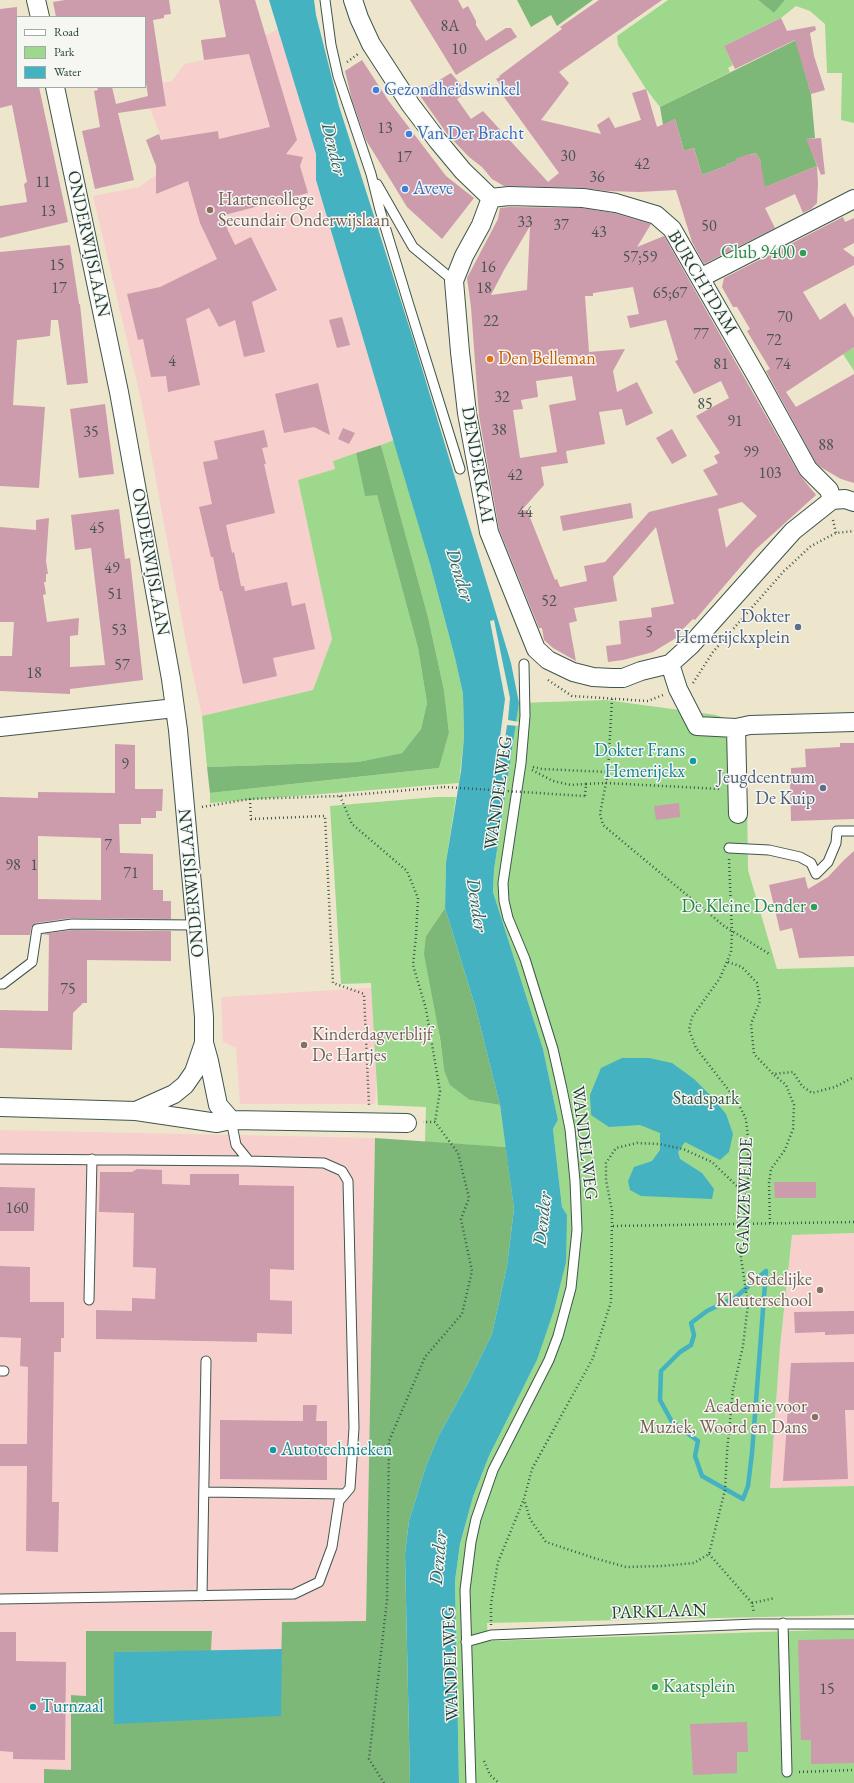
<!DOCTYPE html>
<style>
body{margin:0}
#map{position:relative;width:854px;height:1783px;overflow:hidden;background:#ede6cc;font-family:"EB Garamond",serif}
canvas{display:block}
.legend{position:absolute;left:16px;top:16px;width:130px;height:72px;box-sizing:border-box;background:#f6f6f2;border:1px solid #a0aca6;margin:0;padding:5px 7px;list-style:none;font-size:12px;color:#1f3d34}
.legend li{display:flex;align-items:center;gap:8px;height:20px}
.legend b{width:20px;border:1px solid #a0aca6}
</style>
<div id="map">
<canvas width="854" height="1783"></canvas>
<ul class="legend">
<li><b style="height:5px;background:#fff"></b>Road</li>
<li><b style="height:11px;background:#9dd88c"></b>Park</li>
<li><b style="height:11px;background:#45b2c1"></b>Water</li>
</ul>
</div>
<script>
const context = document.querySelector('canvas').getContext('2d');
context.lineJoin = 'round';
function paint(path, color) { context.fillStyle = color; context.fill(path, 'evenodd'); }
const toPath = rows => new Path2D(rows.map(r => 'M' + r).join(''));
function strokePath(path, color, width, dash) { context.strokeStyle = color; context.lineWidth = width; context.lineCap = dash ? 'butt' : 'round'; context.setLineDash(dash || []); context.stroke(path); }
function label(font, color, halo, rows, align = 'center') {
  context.font = font + ' "EB Garamond",serif'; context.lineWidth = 3; context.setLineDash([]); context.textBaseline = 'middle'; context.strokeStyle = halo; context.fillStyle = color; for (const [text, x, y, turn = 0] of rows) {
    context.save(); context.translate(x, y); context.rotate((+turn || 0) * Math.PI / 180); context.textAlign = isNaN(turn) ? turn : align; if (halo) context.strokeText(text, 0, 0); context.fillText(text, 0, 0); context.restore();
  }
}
paint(toPath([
 [278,29,316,154,316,180,394,440,333,461,335,469,298,480,332,639,313,690,202,716,186,642,141,400,93,196,139,187,156,175,173,169,150,108,166,106,163,83,172,81,184,64,204,60,201,40,250,34,251,38,266,35],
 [382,987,375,1104,240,1104,236,1048,223,1042,221,997],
 [0,1130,375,1138,366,1622,283,1622,282,1649,211,1651,212,1631,86,1696,72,1695,71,1770,44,1769,44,1783,0,1783],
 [854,1233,854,1486,770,1488,780,1347,792,1235]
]), '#f7d0ce');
paint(toPath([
 [668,0,758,0,774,13,785,0,854,0,854,123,841,120,842,73,827,73,825,24,810,11,796,6,781,18,724,46,733,65,728,68,730,72,660,107,646,89,618,45,617,36],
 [854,347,854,371,843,354],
 [394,440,430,564,455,658,463,694,464,737,459,783,210,803,210,793,439,768,449,733,444,690,428,617,381,445],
 [356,453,365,495,377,495,418,648,427,703,421,729,402,753,358,762,207,767,202,716,313,690,332,639,298,480,335,469,333,461],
 [606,700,716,715,729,720,746,720,748,870,777,969,854,967,854,1233,792,1235,780,1347,770,1488,854,1486,854,1615,487,1623,488,1641,854,1629,854,1783,459,1783,455,1581,460,1544,473,1497,489,1456,537,1360,567,1215,562,1207,553,1129,558,1120,543,1049,493,892,494,870,519,703],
 [436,797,456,797,446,862,445,908,426,936,444,1070,470,1100,500,1105,506,1147,425,1142,426,1107,378,1105,371,983,341,984,330,806]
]), '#9dd88c');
paint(toPath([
 [517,0,593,0,557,26,551,15,531,27],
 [758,0,785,0,774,13],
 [796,40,811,94,815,138,807,139,817,166,741,197,761,167,760,160,756,153,736,159,736,161,726,165,726,166,702,175,694,148,684,151,675,119,663,125,660,107],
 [381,445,428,617,444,690,449,733,439,768,210,793,207,767,358,762,402,753,421,729,427,703,418,648,377,495,365,496,356,453],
 [445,908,476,1009,500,1105,470,1100,450,1085,444,1070,440,1038,424,954,426,936],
 [375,1138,506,1147,514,1209,507,1266,492,1334,469,1381,439,1435,426,1466,409,1521,405,1554,410,1783,44,1783,44,1769,71,1770,71,1695,86,1696,86,1631,212,1631,211,1651,114,1652,280,1716,282,1622,366,1621]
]), '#7eb878');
paint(toPath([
 [269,0,314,0,316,15,339,106,414,342,511,663,519,703,494,870,493,892,543,1049,558,1120,553,1129,562,1207,567,1215,566,1262,554,1310,537,1360,489,1456,473,1497,460,1544,455,1581,459,1783,410,1783,405,1554,409,1521,426,1466,439,1435,469,1381,492,1334,507,1266,514,1209,500,1105,476,1009,445,908,446,862,461,771,464,737,463,694,455,658,430,564,316,180,316,154],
 [622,1058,649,1058,672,1063,694,1079,712,1097,726,1114,733,1134,729,1152,720,1160,685,1142,678,1152,680,1159,702,1173,714,1189,712,1199,641,1196,630,1190,628,1181,634,1167,652,1161,660,1150,660,1133,640,1125,609,1127,591,1115,590,1095,601,1068],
 [282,1649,281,1716,114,1724,114,1652]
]), '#45b2c1');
paint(toPath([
 [494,620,510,698,508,720,519,722,518,726,507,725,503,754,498,753,505,699,490,621]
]), '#ede6cc');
strokePath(toPath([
 [766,1271,752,1453,748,1486,743,1499,702,1476,695,1456,698,1441,672,1422,660,1400,661,1371,680,1352,691,1345,694,1335,691,1323,707,1311,736,1297,766,1271]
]), '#45b2c1', 4.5);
paint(toPath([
 [65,0,169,0,171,14,164,15,164,18,153,20,166,106,118,113,134,180,95,189,82,131,100,127,94,91,98,90,97,87,112,87,116,104,148,96,145,76,145,17,56,17,53,2],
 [219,0,255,0,297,140,286,154,303,157,300,166,308,193,221,216,235,245,251,237,277,290,252,302,265,352,244,357,235,320,219,327,209,308,186,319,200,385,168,392,166,376,151,377,143,339,138,340,127,294,160,287,217,259,200,223,188,181,156,194,156,166,146,140,159,134,161,140,218,131,219,139,270,127,249,54,204,60,201,40,226,37],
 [410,0,458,0,463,9,468,6,476,21,476,25,486,41,506,28,511,28,517,37,456,75],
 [599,0,662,0,559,72,569,83,541,120,601,134,597,125,609,117,615,128,641,120,632,93,646,89,657,127,675,119,684,151,694,148,702,175,726,166,726,165,736,161,736,159,748,154,751,155,756,153,760,160,765,187,817,166,818,183,817,203,811,209,803,213,795,194,765,208,775,228,704,264,692,242,676,190,639,192,607,191,583,188,504,186,492,179,482,167,469,157,448,135,418,93,451,73,467,92,457,99,471,119,483,111,548,182,559,173,504,97,507,94,496,79,500,77,499,76,562,29,560,27],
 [17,7,17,87,39,87,68,222,0,238,0,206,27,202,24,184,27,182,12,105,0,108,0,9],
 [781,18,787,31,815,26,816,30,810,33,814,56,825,90,811,94,795,40,735,69,724,46],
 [362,60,388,100,446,176,474,198,442,239,407,207,366,140,352,100,345,71],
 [821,138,825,174,821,175,806,139],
 [509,207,582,208,614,213,651,224,637,247,664,236,799,474,816,495,755,550,695,620,693,619,680,632,681,635,653,652,623,660,608,662,606,646,621,644,619,621,652,617,651,608,674,604,656,527,613,577,617,601,574,608,577,621,569,623,576,661,553,648,544,640,542,628,539,628,499,529,479,416,471,307,467,278,498,219,500,208],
 [530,226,527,290,491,295,504,270],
 [633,287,639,314,627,316,630,328,666,320,678,360,675,361,694,394,721,381,729,398,696,416,720,453,714,456,718,463,703,470,718,495,649,512,605,562,584,566,587,581,560,587,557,579,555,580,527,510,521,511,544,485,541,467,568,463,566,451,605,444,599,412,622,409,626,426,653,413,637,382,617,392,613,371,625,349,589,352,585,296,593,296,593,293],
 [572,376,576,400,549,405,557,452,520,458,513,410,523,409,521,400,538,397,536,381],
 [742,502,757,516,726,548,718,509],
 [843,217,845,222,854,218,854,243,843,249,854,257,854,265,803,292,820,320,845,303,854,318,854,347,786,392,796,407,854,374,854,483,841,479,822,468,816,463,766,371,770,369,747,331,750,329,737,307,733,307,722,287,724,278],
 [70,245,79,304,80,304,88,383,67,385,58,320,51,320,50,336,17,340,13,405,45,407,39,488,0,486,0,252],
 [342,317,350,345,337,348,329,320],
 [318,383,330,435,314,427,284,433,275,394],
 [105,404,114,474,79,478,70,409],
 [343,428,355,433,349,444,338,439],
 [672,429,687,456,672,464,656,438],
 [264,430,268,447,262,448,266,464,264,464,275,513,226,525,232,553,234,552,241,586,244,586,245,591,287,582,292,606,305,603,315,649,273,658,277,676,243,684,222,591,220,591,213,557,211,557,199,507,212,504,203,462,218,459,214,441],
 [631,503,633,518,563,531,560,516],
 [119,509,125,559,130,558,143,680,70,689,70,694,0,691,0,656,12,656,14,622,0,622,0,527,36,530,36,520,49,518,46,561,48,574,46,574,46,582,44,582,46,594,43,595,47,622,79,618,78,635,70,636,70,667,105,665,91,548,75,550,71,515],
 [840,743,854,743,854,819,791,821,790,779,791,779,791,768,806,767,805,749,840,747],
 [115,744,135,745,135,789,163,789,162,811,156,811,156,818,141,818,141,824,119,824,120,853,153,854,153,890,163,890,163,901,171,901,171,919,71,918,36,923,31,928,30,935,0,935,0,797,38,798,38,792,115,793],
 [38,836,101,838,101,900,38,899],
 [679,803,680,817,656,820,654,806],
 [854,851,854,956,799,958,792,928,780,931,769,885,805,877,808,889,828,877,844,860],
 [72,930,171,931,171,961,87,960,87,1003,83,1003,73,1013,72,1050,0,1048,0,1010,48,1011,49,935,42,934],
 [137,1169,162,1170,162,1184,190,1185,190,1174,239,1174,239,1185,294,1186,294,1270,270,1269,270,1300,292,1301,292,1334,257,1333,257,1342,96,1339,96,1310,132,1311,132,1298,155,1299,156,1268,133,1267,134,1213,99,1212,100,1172,132,1172],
 [774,1182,816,1182,816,1198,775,1198],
 [0,1187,35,1188,34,1231,0,1231],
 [0,1266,30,1267,30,1302,64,1302,64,1338,61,1338,61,1352,54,1352,52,1502,59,1502,58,1552,26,1551,27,1466,0,1466,0,1444,27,1444,28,1367,20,1366,21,1338,0,1337],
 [854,1311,854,1334,825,1335,825,1332,795,1333,794,1312],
 [854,1362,854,1410,845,1410,848,1479,783,1481,791,1363],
 [303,1405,317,1405,316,1421,327,1421,327,1480,220,1479,220,1420,303,1421],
 [0,1632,16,1632,16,1661,66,1662,65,1760,13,1759,13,1752,0,1751],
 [854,1639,854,1763,811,1764,811,1740,801,1740,798,1640],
 [747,1722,748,1752,737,1752,737,1773,693,1775,690,1724]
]), '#cc9bac');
const service = toPath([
 [325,0,331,45,338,76,371,174,380,210,408,302,460,469],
 [377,184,413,247,454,281],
 [729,848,769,850,800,857,811,863,816,874,828,862,836,843,837,831,854,831],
 [0,984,3,984,32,962,37,929,72,924,196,925],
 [0,1159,249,1161],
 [89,1300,92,1159],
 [0,1371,4,1371],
 [204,1492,344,1494],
 [202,1596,206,1361],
 [0,1599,294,1594,319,1582,332,1547,339,1501,350,1488,354,1428,348,1181,342,1171,324,1163,249,1161,236,1145,231,1120],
 [783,1623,787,1772],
 [466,1642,491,1635,755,1624,854,1624],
 [471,1783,465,1590,471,1542,476,1519,493,1470,549,1360,558,1336,571,1288,577,1230,575,1181,570,1129,562,1089,553,1049,525,959,508,918,504,901,503,883,521,763,525,716,524,664]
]);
const minor = toPath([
 [36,0,40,17],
 [353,0,359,18,371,44,410,104,438,141,463,171,491,198,509,196,583,198,616,203,656,215,672,229,757,377,808,469,829,490,832,500],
 [55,87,119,392,171,679,178,730,204,1017,204,1043,209,1061,218,1105,231,1120],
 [491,198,481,225,464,256,454,281,460,352,467,413,489,532,536,649,548,660,573,672,593,677,612,678,623,678,641,671,670,664,691,645,793,531,832,500],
 [700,278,854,199],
 [832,500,845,499,854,502],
 [670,664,678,689,697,726,736,728,750,725,854,722],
 [0,727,175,708],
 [736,728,738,814],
 [0,1107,136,1111,174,1094,185,1085,194,1072,204,1043],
 [136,1111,217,1123,231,1120,407,1123]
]);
strokePath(service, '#3e564b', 11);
strokePath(minor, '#3e564b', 20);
strokePath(toPath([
 [347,62,358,54],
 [833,520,836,533],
 [548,680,572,696,648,701,663,695],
 [693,683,713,652,784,571,811,546,836,533,854,531],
 [612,699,608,772,600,814,603,825,724,926,771,955],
 [533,767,542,769,608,772],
 [532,770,553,781,571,785,586,784,585,796],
 [586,784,606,783,721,789],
 [340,796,352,824,407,871,418,898,416,936,413,965,426,1009,440,1091,435,1122],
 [250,799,251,819,325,816,333,983,364,994,369,1106],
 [202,807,250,799,340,796,444,787],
 [729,859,732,933,731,952,720,978,692,1017,689,1030,696,1048,737,1101,746,1119,748,1138,748,1185,744,1209,747,1231,741,1247,741,1258,748,1304,743,1346,733,1390,727,1452,725,1490,709,1554,694,1563,662,1566,626,1567,594,1558,546,1542,530,1519,524,1499,532,1469,593,1358,611,1302,612,1211,606,1180,606,1163,616,1148,637,1143,659,1144,683,1149,712,1162,739,1188,747,1191],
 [728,962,742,967,757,983,760,1001,751,1024,754,1054,773,1074,793,1072,802,1086,812,1093,835,1087,854,1077],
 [770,1223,769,1183,771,1169,785,1150,793,1129,794,1105,786,1085,773,1074],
 [613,1226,854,1222],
 [709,1554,752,1603,754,1613],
 [752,1603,775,1598],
 [491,1625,491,1604,498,1562,524,1499],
 [484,1761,490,1775,499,1783],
 [799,1772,854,1770],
 [384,1783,369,1759,387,1600,389,1441,425,1357,462,1314,472,1271,461,1219,469,1198,458,1153,435,1122,423,1122]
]), '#3e564b', 2.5, [1, 3]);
strokePath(service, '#fff', 9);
strokePath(minor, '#fff', 18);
strokePath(toPath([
 [444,787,585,796]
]), '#3e564b', 2.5, [1, 3]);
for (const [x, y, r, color] of [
 [376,90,4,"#3f7fe0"],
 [409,134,4,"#3f7fe0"],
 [405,189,4,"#3f7fe0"],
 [210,210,4,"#8d6e63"],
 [803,253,4,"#2e9e5b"],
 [490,359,4,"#e8710a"],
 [798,627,4,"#5c6f8a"],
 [693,761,4,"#0f9aa8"],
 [823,788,4,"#5c6f8a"],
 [814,907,4,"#2e9e5b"],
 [304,1045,4,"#8d6e63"],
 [820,1290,4,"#8d6e63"],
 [815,1417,4,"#8d6e63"],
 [273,1450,4,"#0f9aa8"],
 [655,1687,4,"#2e9e5b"],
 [33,1707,4,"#0f9aa8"]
]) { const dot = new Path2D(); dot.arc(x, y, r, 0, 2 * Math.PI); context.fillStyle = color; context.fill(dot); strokePath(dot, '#f6f6f2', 1.5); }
label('16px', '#4a5452', null, [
 ["8A",450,27],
 ["10",459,50],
 ["13",385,129],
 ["30",568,157],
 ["17",404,158],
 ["42",642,165],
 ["36",597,178],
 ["11",43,183],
 ["13",48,212],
 ["33",525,223],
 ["37",561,226],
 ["50",709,227],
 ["43",599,233],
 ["57;59",640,258],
 ["15",57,266],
 ["16",488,268],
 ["17",59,289],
 ["18",484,289],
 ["65;67",670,294],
 ["70",785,318],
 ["22",491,322],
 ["77",701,335],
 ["72",774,341],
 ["4",172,362],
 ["81",721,365],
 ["74",783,365],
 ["32",502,398],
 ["85",705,405],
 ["91",735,422],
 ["38",499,431],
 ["35",91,433],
 ["88",826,446],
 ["99",751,453],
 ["103",770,474],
 ["42",515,476],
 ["44",525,513],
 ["45",97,529],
 ["49",112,569],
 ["51",115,595],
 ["52",549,602],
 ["53",119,631],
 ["5",649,633],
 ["57",122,666],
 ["18",34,674],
 ["9",125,765],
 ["7",108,846],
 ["98",13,866],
 ["1",34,866],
 ["71",131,874],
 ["75",68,990],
 ["160",17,1209],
 ["15",827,1690]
]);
label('18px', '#366cbe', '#f6f6f2', [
 ["Gezondheidswinkel",384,90],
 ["Van Der Bracht",417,134],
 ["Aveve",413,189]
], 'left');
label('18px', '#785e54', '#f6f6f2', [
 ["Hartencollege",218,200],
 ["Secundair Onderwijslaan",218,221],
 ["Kinderdagverblijf",312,1035],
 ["De Hartjes",312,1056],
 ["Stedelijke",812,1280,"right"],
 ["Kleuterschool",812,1301,"right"],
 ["Academie voor",807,1407,"right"],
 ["Muziek, Woord en Dans",807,1428,"right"]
], 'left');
label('18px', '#1f3d34', '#f6f6f2', [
 ["ONDERWIJSLAAN",88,244,78],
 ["BURCHTDAM",702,283,59],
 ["DENDERKAAI",477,465,80],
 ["ONDERWIJSLAAN",150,562,80],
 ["WANDELWEG",499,793,-82],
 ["ONDERWIJSLAAN",192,883,-95],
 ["WANDELWEG",584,1143,83],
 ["GANZEWEIDE",745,1196,-88],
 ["PARKLAAN",659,1612,-2],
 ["WANDELWEG",451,1664,-92]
]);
label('18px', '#27864d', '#f6f6f2', [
 ["Club 9400",795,253],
 ["De Kleine Dender",806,907],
 ["Kaatsplein",663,1687,"left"]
], 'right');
label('18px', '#c56008', '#f6f6f2', [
 ["Den Belleman",498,359]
], 'left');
label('18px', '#4e5e75', '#f6f6f2', [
 ["Dokter",790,617],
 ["Hemerijckxplein",790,638],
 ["Jeugdcentrum",815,778],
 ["De Kuip",815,799]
], 'right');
label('18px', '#0d838f', '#f6f6f2', [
 ["Dokter Frans",685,751,"right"],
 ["Hemerijckx",685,772,"right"],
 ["Autotechnieken",281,1450],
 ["Turnzaal",41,1707]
], 'left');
label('18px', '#385c46', '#f6f6f2', [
 ["Stadspark",706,1099]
]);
label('italic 19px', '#2a605e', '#f6f6f2', [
 ["Dender",333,149,76],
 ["Dender",459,575,73],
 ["Dender",476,905,81],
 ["Dender",543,1219,-84],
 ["Dender",439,1558,-85]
]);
</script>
